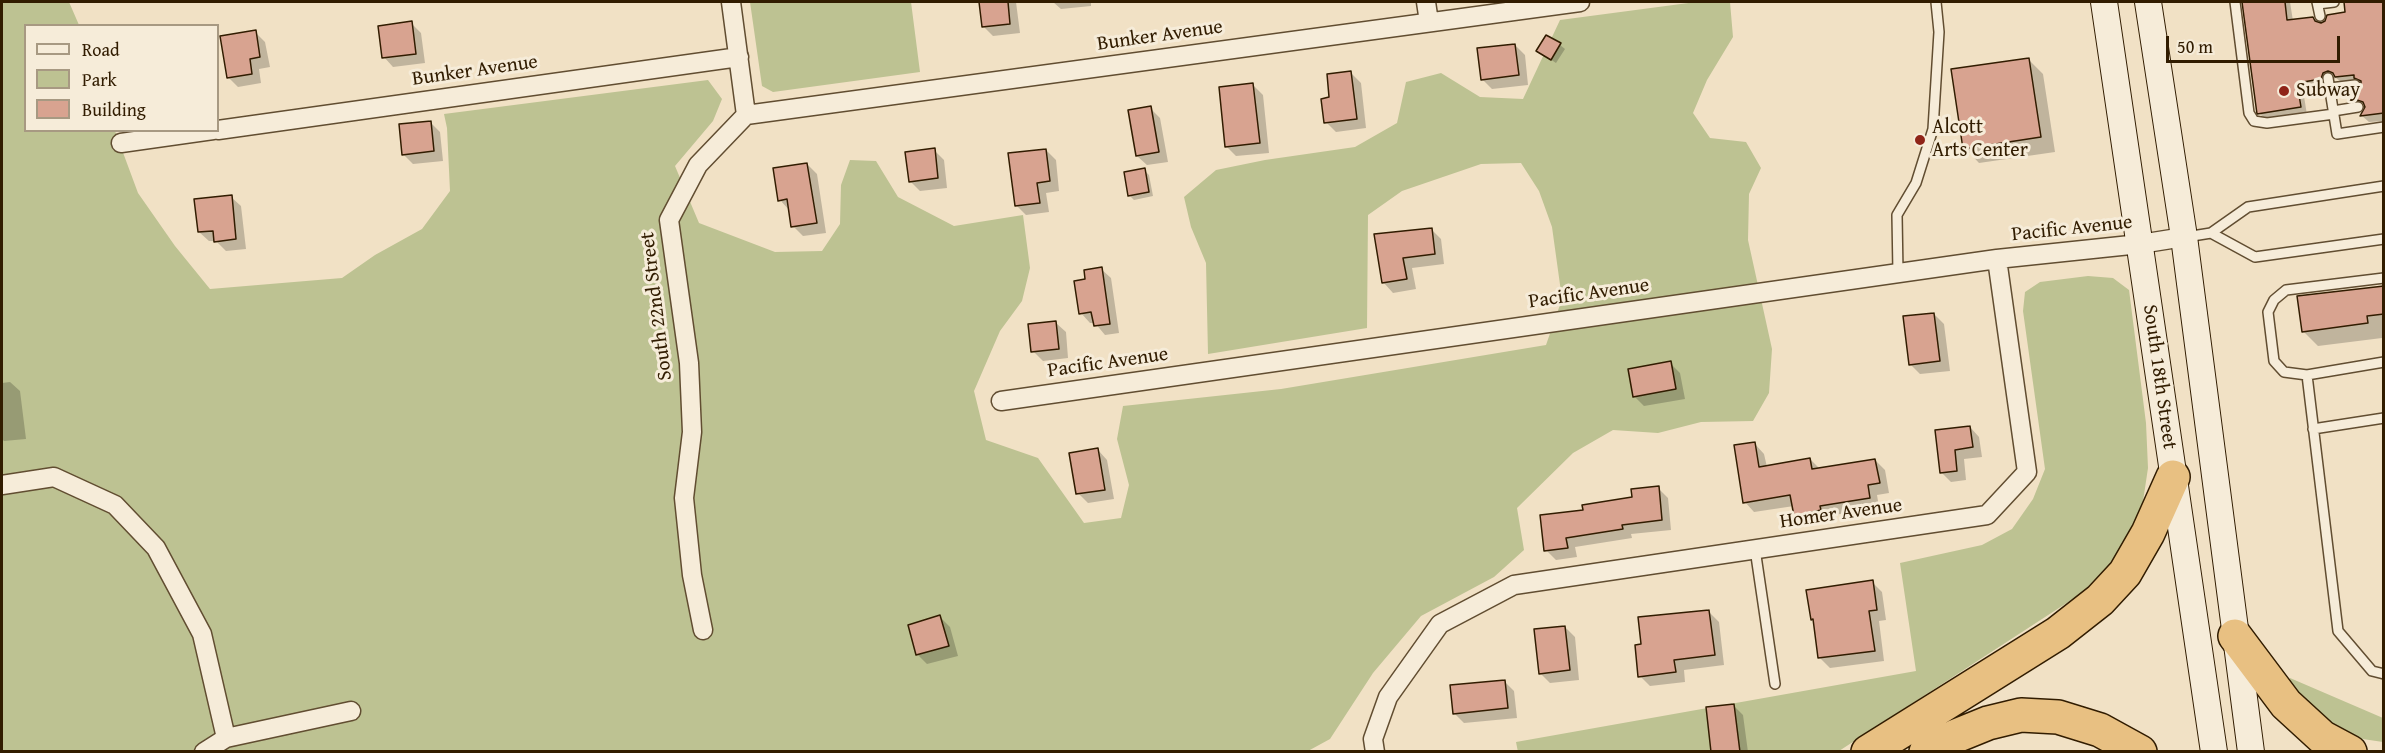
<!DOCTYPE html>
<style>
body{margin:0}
#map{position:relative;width:2385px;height:753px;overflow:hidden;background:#f1e1c5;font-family:"Gentium Book Plus",serif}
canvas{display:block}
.frame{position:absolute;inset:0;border:3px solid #311c00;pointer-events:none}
.legend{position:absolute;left:24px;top:24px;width:195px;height:108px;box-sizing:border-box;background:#f6ecd9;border:2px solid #a79982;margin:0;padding:8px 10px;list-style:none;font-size:18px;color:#311c00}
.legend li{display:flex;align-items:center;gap:12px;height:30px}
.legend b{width:30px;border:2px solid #a79982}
.scale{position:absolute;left:2166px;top:36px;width:174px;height:27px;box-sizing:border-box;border:3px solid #311c00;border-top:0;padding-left:8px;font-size:18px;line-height:21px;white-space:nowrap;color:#311c00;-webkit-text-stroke:4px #f6ecd9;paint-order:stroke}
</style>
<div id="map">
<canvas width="2385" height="753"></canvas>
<div class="frame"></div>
<ul class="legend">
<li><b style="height:8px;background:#f6ecd9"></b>Road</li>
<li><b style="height:16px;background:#bdc292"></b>Park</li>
<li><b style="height:16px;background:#d8a390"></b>Building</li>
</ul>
<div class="scale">50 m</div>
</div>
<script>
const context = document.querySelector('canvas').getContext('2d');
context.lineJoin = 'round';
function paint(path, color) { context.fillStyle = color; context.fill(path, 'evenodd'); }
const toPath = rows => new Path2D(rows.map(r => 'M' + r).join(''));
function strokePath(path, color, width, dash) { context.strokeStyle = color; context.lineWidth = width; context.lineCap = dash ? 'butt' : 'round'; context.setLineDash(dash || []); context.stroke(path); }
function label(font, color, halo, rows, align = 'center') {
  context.font = font + ' "Gentium Book Plus",serif'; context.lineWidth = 6; context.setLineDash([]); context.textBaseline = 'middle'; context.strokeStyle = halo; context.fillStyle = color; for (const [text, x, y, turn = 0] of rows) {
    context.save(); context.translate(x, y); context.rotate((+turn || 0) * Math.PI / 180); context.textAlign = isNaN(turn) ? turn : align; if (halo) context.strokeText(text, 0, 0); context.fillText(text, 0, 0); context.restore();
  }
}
paint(toPath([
 [2,2,69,2,79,25,26,26,26,130,115,131,138,193,175,246,210,289,342,278,375,255,422,229,450,191,447,128,444,114,708,80,722,99,713,121,675,166,699,223,775,252,822,251,840,224,841,185,850,160,876,161,898,197,954,226,1023,215,1030,268,1022,301,1000,331,974,391,986,440,1038,458,1084,523,1121,518,1129,485,1117,439,1123,406,1281,389,1546,345,1562,299,1552,227,1539,191,1521,163,1481,164,1402,191,1368,215,1367,328,1208,354,1206,263,1191,227,1184,197,1216,170,1265,160,1355,147,1397,123,1406,82,1441,73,1480,97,1523,99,1560,20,1696,2,1730,2,1733,37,1707,80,1693,113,1710,138,1746,142,1761,168,1749,194,1748,240,1772,349,1769,393,1753,421,1701,422,1658,433,1613,430,1573,453,1517,508,1524,550,1494,577,1421,616,1373,673,1330,739,1308,751,2,751],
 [750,2,911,2,920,72,773,92,762,86],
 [2088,276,2113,278,2129,290,2146,423,2148,468,2142,508,2119,554,2082,593,1839,751,1518,752,1516,742,1916,671,1900,563,1982,545,2012,529,2033,499,2045,469,2023,311,2025,292,2040,282],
 [2290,678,2383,718,2383,742,2356,738,2330,726,2285,685]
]), '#bdc292');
paint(toPath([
 [980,2,1016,2,1020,33,993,36,983,26],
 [1053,2,1091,2,1091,6,1061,9],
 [2244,2,2290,2,2293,21,2313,18,2323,24,2328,16,2347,13,2345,2,2384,2,2384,121,2369,122,2361,115,2366,107,2359,100,2362,89,2360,82,2344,84,2336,78,2331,80,2329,86,2303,90,2307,115,2266,120,2259,113],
 [411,23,421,33,425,63,393,67,384,57],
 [255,32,265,42,270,67,259,69,261,83,238,87,228,77],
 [1515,45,1525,55,1528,85,1492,89,1482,79],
 [1560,45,1565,49,1556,63,1538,51],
 [2028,59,2043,74,2055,152,1979,163,1965,148],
 [1351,73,1361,83,1366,128,1336,132,1326,122,1331,99],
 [1253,85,1263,95,1269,153,1236,156,1226,146],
 [1150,108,1160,118,1168,162,1147,165,1137,156],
 [430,122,440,132,443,161,413,164,403,154],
 [934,150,944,160,947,188,920,191,910,181],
 [1046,150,1056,160,1059,191,1046,193,1049,212,1026,215,1016,205],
 [807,164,817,174,826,233,803,236,793,226,790,211,780,200],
 [1144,170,1149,175,1153,196,1134,200,1129,195],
 [231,197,241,206,246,249,226,251,216,241,209,241,199,232],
 [1431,229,1441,239,1444,264,1412,268,1416,289,1393,293,1384,283,1376,235],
 [1101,269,1111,278,1119,333,1105,335,1095,323,1090,323,1081,313,1087,280],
 [2384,287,2382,338,2318,346,2303,331],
 [1934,314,1944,324,1950,371,1920,374,1910,364],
 [1056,323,1066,332,1068,358,1043,361,1033,351],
 [1670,363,1680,373,1685,399,1644,406,1634,396],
 [10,382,20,391,26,439,4,441,2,439,2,383],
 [1970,427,1979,437,1982,457,1964,459,1966,480,1951,482,1941,472,1936,431],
 [1755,444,1764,454,1767,467,1810,459,1820,469,1875,460,1885,470,1889,493,1877,495,1879,507,1829,516,1830,520,1806,525,1796,515,1794,506,1754,512,1745,502],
 [1098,450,1107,460,1114,499,1088,503,1078,493],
 [1658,488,1668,498,1671,530,1631,534,1632,538,1575,547,1577,557,1556,560,1546,550,1584,511,1633,498],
 [1872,582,1882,592,1886,620,1879,621,1884,661,1830,668,1820,658,1815,622,1812,619],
 [1709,612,1719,622,1724,665,1684,670,1685,682,1650,686,1640,676],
 [940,617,950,627,958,656,927,664,917,654],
 [1565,627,1575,637,1579,680,1550,683,1540,673],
 [1504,681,1514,691,1517,718,1464,723,1454,713],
 [1733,705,1743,715,1748,752,1713,752]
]), '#0003');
const building = toPath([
 [979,2,1008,2,1010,24,982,27,979,2],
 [2242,2,2285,2,2287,20,2313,17,2315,21,2321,23,2325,21,2327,15,2345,12,2344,2,2384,2,2384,113,2360,116,2365,107,2363,102,2357,100,2356,92,2361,88,2361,81,2354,78,2354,75,2335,77,2333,73,2328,71,2323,73,2321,79,2297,83,2301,107,2257,114,2242,2],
 [412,21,416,54,382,58,378,26,412,21],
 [256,30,260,57,250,59,252,74,227,78,220,36,256,30],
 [1546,35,1561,43,1551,60,1536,51,1546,35],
 [1515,44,1519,75,1481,80,1477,48,1515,44],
 [2029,58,2041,137,1963,149,1951,69,2029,58],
 [1351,71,1357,119,1324,123,1321,99,1329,97,1327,74,1351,71],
 [1253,83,1260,143,1225,147,1219,87,1253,83],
 [1151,106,1159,152,1136,156,1128,110,1151,106],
 [431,121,434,151,402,155,399,124,431,121],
 [935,148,938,178,909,182,905,152,935,148],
 [1046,149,1050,181,1037,183,1040,203,1015,206,1008,153,1046,149],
 [807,163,817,223,791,227,787,199,778,201,773,168,807,163],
 [1145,168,1149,192,1128,196,1124,172,1145,168],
 [232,195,236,239,214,242,213,231,198,232,194,199,232,195],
 [1432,228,1435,254,1403,258,1407,279,1382,283,1374,234,1432,228],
 [1102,267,1110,324,1094,326,1091,312,1079,314,1074,281,1085,279,1084,270,1102,267],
 [2384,286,2384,314,2367,316,2368,323,2302,332,2297,296,2384,286],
 [1934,313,1940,361,1909,365,1903,316,1934,313],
 [1056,321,1059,349,1031,352,1028,324,1056,321],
 [1671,361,1676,389,1633,397,1628,369,1671,361],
 [1970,426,1973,447,1955,450,1957,471,1940,473,1935,430,1970,426],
 [1755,442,1759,467,1810,458,1812,469,1875,459,1880,483,1868,485,1870,498,1820,506,1821,510,1794,516,1790,495,1743,503,1734,445,1755,442],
 [1098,448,1105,490,1076,494,1069,453,1098,448],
 [1659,486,1662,520,1622,525,1623,529,1566,538,1568,548,1544,551,1540,515,1583,510,1582,505,1632,497,1631,489,1659,486],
 [1873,580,1877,610,1869,611,1875,651,1818,658,1813,619,1811,620,1806,590,1873,580],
 [1709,610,1715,655,1674,660,1676,672,1638,677,1635,645,1641,644,1638,617,1709,610],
 [940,615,949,646,916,655,908,625,940,615],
 [1565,626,1570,670,1539,674,1534,629,1565,626],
 [1505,680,1508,708,1453,714,1450,685,1505,680],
 [1734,704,1740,752,1711,752,1706,707,1734,704]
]);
paint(building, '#d8a390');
strokePath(building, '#311c00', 1.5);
const service = toPath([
 [2235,2,2249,113,2254,121,2267,123,2334,114],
 [2317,2,2320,16],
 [2318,4,2334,2],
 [2328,78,2337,134,2384,127],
 [2330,88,2355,85],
 [2333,111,2358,107],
 [2211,233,2255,257,2384,239],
 [2186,237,2211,233,2248,207,2384,186],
 [1898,273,1897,215,1916,183,1933,129,1939,32,1936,2],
 [2384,362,2307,375,2338,631,2372,671,2384,674],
 [2307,375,2284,372,2274,361,2268,312,2274,300,2286,290,2384,278],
 [2313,429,2384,418],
 [1755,549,1775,684]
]);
const minor = toPath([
 [1426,2,1429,22],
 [746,115,1580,2],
 [218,130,739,57],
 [121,143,213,130],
 [1001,401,1997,259,2140,244,2184,237],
 [2,485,54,477,115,505,156,548,202,634,226,738],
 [703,630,692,575,684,498,692,432,689,363,669,220,698,165,746,115,731,2],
 [204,752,226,738,351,711],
 [1375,752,1373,739,1388,697,1440,624,1514,585,1987,515,2027,472,1997,259]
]);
const secondary = toPath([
 [2104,2,2214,752],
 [2148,2,2184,237,2251,752]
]);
const motorway = toPath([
 [2235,636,2286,704,2322,737,2350,752],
 [1868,752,2058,633,2100,600,2125,573,2148,533,2173,477],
 [1926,752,1956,736,1988,723,2021,715,2058,717,2100,730,2140,752]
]);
strokePath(service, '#614d31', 12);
strokePath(minor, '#614d31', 21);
strokePath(secondary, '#311c00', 28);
strokePath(motorway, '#311c00', 36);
strokePath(service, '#f6ecd9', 9);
strokePath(minor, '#f6ecd9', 18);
strokePath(secondary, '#f6ecd9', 26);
strokePath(motorway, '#e8c082', 33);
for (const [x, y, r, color] of [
 [2284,91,6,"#8f2418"],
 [1920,140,6,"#8f2418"]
]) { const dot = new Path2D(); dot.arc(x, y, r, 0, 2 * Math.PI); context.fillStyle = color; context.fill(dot); strokePath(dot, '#f6ecd9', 2); }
label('20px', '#311c00', '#f6ecd9', [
 ["Bunker Avenue",1160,36,-8],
 ["Bunker Avenue",475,71,-8],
 ["Pacific Avenue",2072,229,-6],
 ["Pacific Avenue",1589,294,-8],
 ["South 22nd Street",657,306,-97],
 ["Pacific Avenue",1108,363,-8],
 ["South 18th Street",2159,377,82],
 ["Homer Avenue",1841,514,-8]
]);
label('20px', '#311c00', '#f6ecd9', [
 ["Subway",2296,91],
 ["Alcott",1932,128],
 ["Arts Center",1932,151]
], 'left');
</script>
